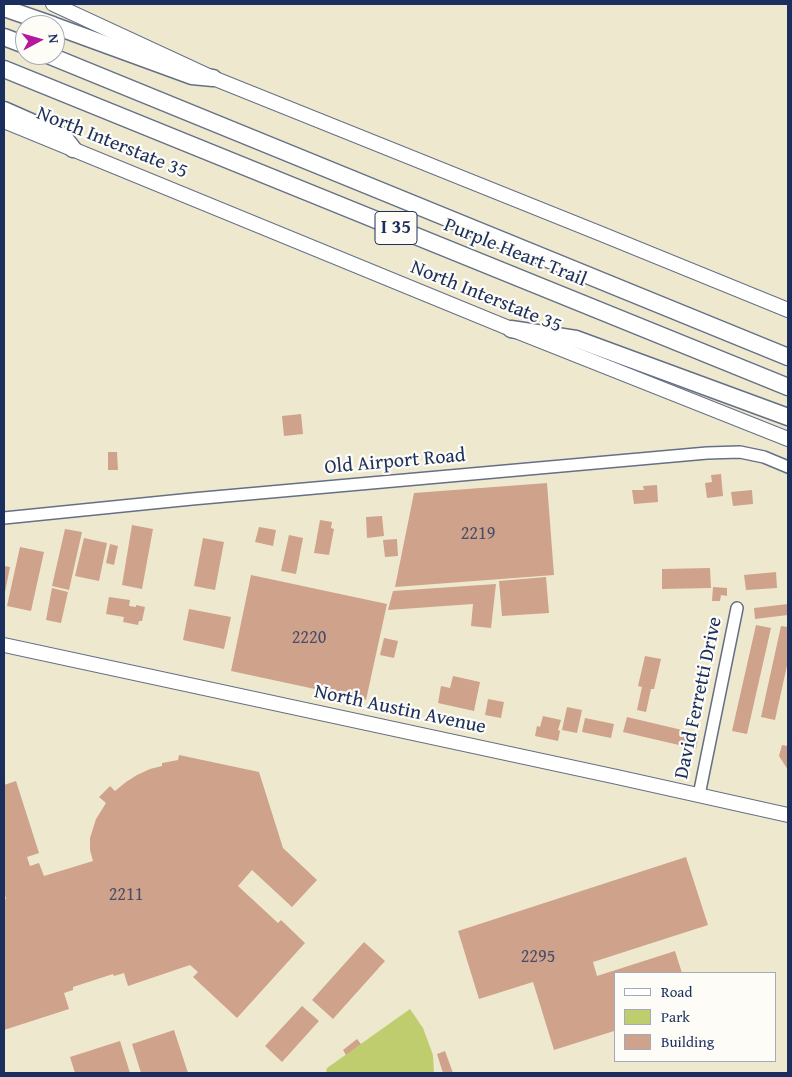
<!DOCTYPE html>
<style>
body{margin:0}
#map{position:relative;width:792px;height:1077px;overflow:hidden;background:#eee9ce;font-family:"Gentium Book Plus",serif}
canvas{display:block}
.frame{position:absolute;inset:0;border:5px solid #1b2f5e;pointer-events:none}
.legend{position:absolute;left:614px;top:972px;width:162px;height:90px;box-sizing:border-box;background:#fdfcf7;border:1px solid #a3aaba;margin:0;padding:6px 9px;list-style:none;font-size:15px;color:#1b2f5e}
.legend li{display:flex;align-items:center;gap:10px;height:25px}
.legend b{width:25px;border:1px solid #a3aaba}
.north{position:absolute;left:15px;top:15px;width:50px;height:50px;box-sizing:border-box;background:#fdfcf7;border:1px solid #a3aaba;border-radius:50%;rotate:84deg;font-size:14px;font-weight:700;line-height:20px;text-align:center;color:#1b2f5e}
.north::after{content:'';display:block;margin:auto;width:18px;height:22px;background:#b5179e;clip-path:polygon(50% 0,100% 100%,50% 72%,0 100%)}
</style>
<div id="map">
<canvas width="792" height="1077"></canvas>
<div class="frame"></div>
<ul class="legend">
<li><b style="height:6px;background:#fff"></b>Road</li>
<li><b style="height:14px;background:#bfcd6f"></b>Park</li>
<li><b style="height:14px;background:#cfa28b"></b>Building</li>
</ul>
<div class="north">N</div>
</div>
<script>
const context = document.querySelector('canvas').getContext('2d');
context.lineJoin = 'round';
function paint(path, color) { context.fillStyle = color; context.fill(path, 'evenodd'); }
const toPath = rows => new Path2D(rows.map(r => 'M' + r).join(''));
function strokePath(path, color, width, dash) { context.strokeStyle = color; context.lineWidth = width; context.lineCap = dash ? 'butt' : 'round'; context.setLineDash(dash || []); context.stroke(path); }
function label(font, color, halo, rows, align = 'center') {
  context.font = font + ' "Gentium Book Plus",serif'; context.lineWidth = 4.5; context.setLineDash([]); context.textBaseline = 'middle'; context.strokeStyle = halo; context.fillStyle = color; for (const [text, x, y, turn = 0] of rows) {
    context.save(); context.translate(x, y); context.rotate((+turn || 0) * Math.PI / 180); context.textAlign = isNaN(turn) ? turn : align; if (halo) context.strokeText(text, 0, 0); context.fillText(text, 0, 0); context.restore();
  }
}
paint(toPath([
 [410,1009,423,1028,433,1055,434,1073,326,1073,327,1068]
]), '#bfcd6f');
paint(toPath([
 [301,414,303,434,284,436,282,416],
 [108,452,117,452,118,470,108,470],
 [721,474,723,496,707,498,705,483,712,482,711,475],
 [547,483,554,575,395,587,414,493],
 [657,485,658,502,634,504,632,490,644,490,643,486],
 [752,490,753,504,733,506,731,492],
 [382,516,384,536,367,538,366,517],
 [320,520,332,522,331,528,334,529,329,555,314,553],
 [132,525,153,529,142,589,122,585],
 [259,527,276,530,273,546,255,542],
 [65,529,82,532,69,590,52,586],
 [289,535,303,538,296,574,281,571],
 [84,538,107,543,99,581,75,576],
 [203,538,224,542,215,590,194,586],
 [397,539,398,556,385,557,383,540],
 [110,544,118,546,114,565,106,563],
 [20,547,44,552,31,611,7,606],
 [4,566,10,567,5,592,4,592],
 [710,568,711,588,662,589,662,569],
 [776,572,777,588,746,590,744,575],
 [251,575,387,604,366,700,231,671],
 [546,577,549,613,502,616,499,581],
 [496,584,491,628,471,626,473,604,388,610,393,591],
 [713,587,727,588,727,596,721,595,720,601,712,601],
 [52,588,68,592,61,623,46,620],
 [109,597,130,600,129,606,136,607,136,605,145,607,142,621,139,621,138,625,123,622,124,617,106,614],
 [788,604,788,615,755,619,754,608],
 [189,609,231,617,224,649,183,640],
 [756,625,771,628,747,734,732,731],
 [781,626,788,627,788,661,775,720,761,717],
 [384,638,398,641,394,658,380,655],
 [645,656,661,659,654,689,651,689,646,712,637,710,642,687,638,686],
 [453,676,480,682,474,711,438,703,441,686,450,688],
 [488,699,504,702,501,718,485,715],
 [567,707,582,710,577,733,562,730],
 [543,716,561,720,558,730,560,731,558,741,535,736,537,726,540,727],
 [627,717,699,734,696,749,623,732],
 [585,718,614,724,611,738,582,732],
 [782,745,788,746,788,770,779,756],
 [179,755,259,772,283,848,317,880,292,907,252,870,238,886,278,923,281,920,305,943,237,1018,193,977,198,972,190,965,128,986,124,973,114,976,113,974,73,987,73,990,64,993,69,1009,4,1030,4,899,6,899,4,891,4,785,16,781,39,853,27,857,30,866,39,863,44,876,93,861,90,850,90,838,96,819,106,803,99,797,110,786,115,791,126,782,137,775,150,769,162,766,162,763,178,760],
 [686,857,708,925,593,962,597,976,675,951,682,973,616,973,616,1035,614,1031,554,1050,533,982,479,999,458,931],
 [364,942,385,961,333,1019,312,1000],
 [302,1006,319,1021,282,1062,265,1046],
 [174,1030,188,1073,141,1073,132,1044],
 [357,1039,361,1044,346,1055,343,1050],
 [120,1041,130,1073,75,1073,70,1057],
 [445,1051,453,1073,443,1073,437,1054]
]), '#cfa28b');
const minor = toPath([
 [4,518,192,499,707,453,740,452,764,457,788,467],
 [699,795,737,608]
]);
const major = toPath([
 [53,4,213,78,599,233,788,310],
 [4,121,511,329,788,439],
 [4,645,617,777,788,815]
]);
const highway = toPath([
 [4,8,53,25],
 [55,26,192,76,213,78],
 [4,37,25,45],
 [48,55,788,357],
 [4,69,788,387],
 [4,110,63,136,73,149],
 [511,329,576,339,788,417]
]);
strokePath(minor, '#657085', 14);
strokePath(major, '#657085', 16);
strokePath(highway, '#657085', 19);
strokePath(minor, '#fff', 11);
strokePath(major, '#fff', 14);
strokePath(highway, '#fff', 16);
label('18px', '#484c69', null, [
 ["2219",478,534],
 ["2220",309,638],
 ["2211",126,895],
 ["2295",538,957]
]);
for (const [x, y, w] of [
 [396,228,42]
]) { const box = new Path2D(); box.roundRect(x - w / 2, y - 16.5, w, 33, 4); context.fillStyle = '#fdfcf7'; context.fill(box); strokePath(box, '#1b2f5e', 1); }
label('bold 19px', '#1b2f5e', null, [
 ["I 35",396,228]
]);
label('20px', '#1b2f5e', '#fdfcf7', [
 ["North Interstate 35",112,143,22],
 ["Purple Heart Trail",515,253,22],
 ["North Interstate 35",486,297,22],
 ["Old Airport Road",395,462,-5],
 ["David Ferretti Drive",699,698,-78],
 ["North Austin Avenue",400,710,12]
]);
</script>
